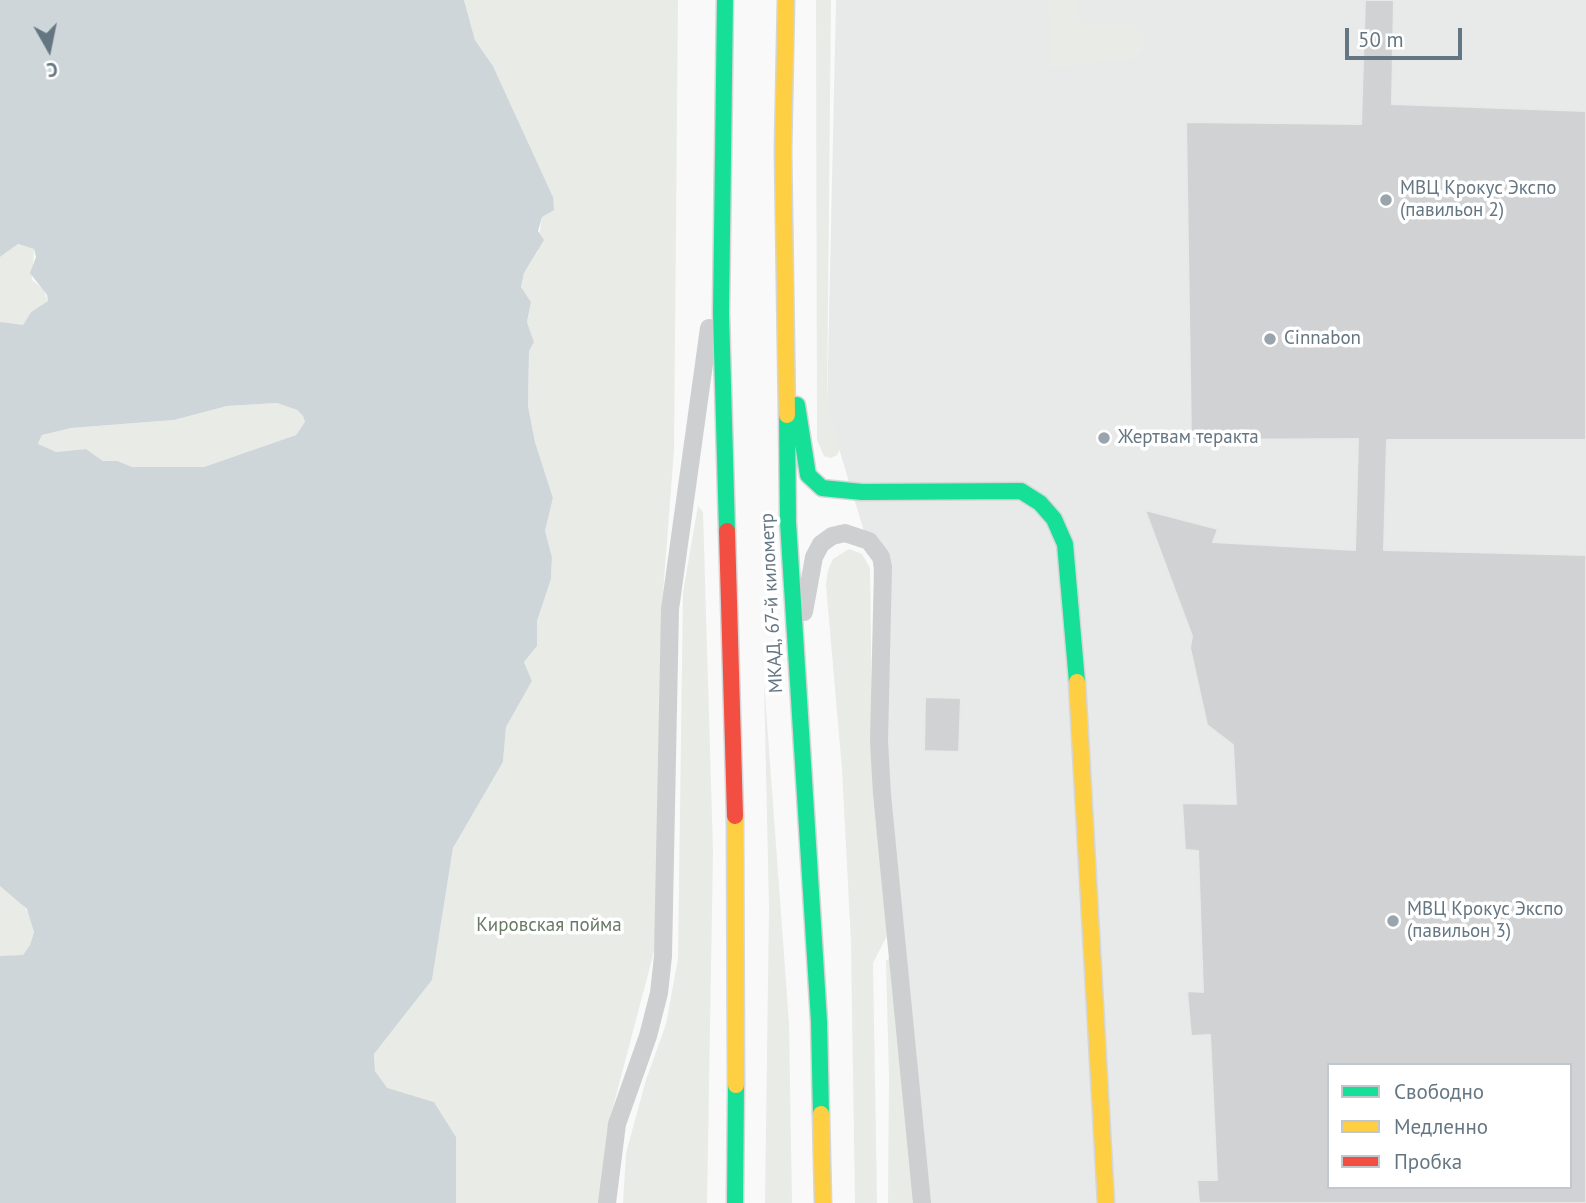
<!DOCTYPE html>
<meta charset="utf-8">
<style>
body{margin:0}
#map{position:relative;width:1586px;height:1203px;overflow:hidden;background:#f9f9f9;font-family:"PT Sans",sans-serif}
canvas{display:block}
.legend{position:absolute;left:1327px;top:1063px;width:245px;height:126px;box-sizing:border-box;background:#fff;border:2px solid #c1c8cd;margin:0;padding:9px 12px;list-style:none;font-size:21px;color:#657683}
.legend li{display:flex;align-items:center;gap:14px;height:35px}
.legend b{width:35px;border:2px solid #c1c8cd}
.north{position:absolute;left:14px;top:14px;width:70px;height:70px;-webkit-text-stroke:5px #fff;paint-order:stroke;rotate:171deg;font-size:19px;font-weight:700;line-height:28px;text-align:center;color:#657683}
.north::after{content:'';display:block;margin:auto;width:24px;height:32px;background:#657683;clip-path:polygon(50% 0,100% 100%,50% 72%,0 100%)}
.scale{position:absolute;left:1345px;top:28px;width:117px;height:32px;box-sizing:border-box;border:4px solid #657683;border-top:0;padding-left:9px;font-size:21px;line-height:24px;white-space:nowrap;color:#657683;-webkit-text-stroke:5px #fff;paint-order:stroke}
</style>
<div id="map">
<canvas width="1586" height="1203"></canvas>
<ul class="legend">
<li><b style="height:9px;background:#16e098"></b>Свободно</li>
<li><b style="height:9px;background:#ffcf43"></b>Медленно</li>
<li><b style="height:9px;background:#f24e42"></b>Пробка</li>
</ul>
<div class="north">С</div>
<div class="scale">50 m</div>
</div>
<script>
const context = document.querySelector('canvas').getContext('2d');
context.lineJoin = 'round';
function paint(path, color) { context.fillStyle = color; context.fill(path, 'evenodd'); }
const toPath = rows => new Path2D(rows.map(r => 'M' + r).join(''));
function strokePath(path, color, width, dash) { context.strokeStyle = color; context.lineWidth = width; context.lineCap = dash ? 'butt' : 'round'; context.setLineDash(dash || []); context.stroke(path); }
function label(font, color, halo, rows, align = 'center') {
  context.font = font + ' "PT Sans",sans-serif'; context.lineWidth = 7; context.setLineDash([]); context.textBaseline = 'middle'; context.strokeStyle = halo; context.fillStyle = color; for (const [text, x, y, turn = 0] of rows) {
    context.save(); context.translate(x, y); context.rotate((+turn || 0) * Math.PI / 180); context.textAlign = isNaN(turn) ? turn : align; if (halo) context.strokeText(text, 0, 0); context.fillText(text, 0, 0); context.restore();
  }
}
paint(toPath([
 [836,0,1586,0,1586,1203,907,1203,873,561,827,409],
 [1329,1065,1570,1065,1570,1187,1329,1187]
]), '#e8e9e9');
paint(toPath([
 [464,0,678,0,674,450,662,606,657,940,607,1130,599,1203,456,1203,456,1137,434,1102,387,1089,375,1071,374,1054,432,980,453,848,503,762,506,727,532,681,524,662,537,646,537,621,551,579,552,557,545,531,553,498,535,442,528,406,529,351,534,342,527,322,531,302,521,287,524,273,537,252,542,217,553,197,493,66,475,40],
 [816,0,831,0,827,399,840,448,837,455,831,458,824,456,817,440],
 [1045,0,1074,0,1079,22,1135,25,1144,35,1143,49,1134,58,1050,68,1050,19],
 [18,244,34,249,32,280,43,289,48,301,31,312,23,325,12,325,0,322,0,257],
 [277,403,297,410,303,416,305,422,296,435,204,467,132,467,103,461,86,449,56,452,38,445,42,435,71,428,174,420,227,406],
 [698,506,703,512,713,851,707,1203,623,1203,626,1153,646,1080,666,1024,678,959,683,592],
 [849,549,862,554,870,568,873,799,888,934,873,963,877,1203,855,1203,851,942,842,769,826,585,828,570,833,559],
 [764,681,789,1023,792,1203,765,1203,769,907],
 [0,886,18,898,32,918,34,932,30,945,23,955,14,957,0,956],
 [890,957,914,1203,888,1203,889,1078,886,961]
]), '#e8ebe6');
paint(toPath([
 [0,0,464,0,475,40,493,66,553,197,554,210,542,217,538,231,544,240,524,273,521,287,531,302,527,322,534,342,529,351,528,406,535,442,553,498,545,531,552,557,551,579,537,621,537,646,524,662,532,681,506,727,503,762,453,848,432,980,374,1054,375,1071,387,1088,434,1102,456,1137,456,1203,0,1203,0,956,23,955,30,945,34,932,27,909,0,886,0,322,23,325,31,312,48,301,47,295,30,273,36,257,34,249,18,244,0,257],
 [277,403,297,410,303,416,305,422,296,435,204,467,132,467,117,461,103,461,86,449,56,452,38,444,42,435,71,428,174,420,227,406]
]), '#ced6d9');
const building = toPath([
 [1365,0,1394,0,1392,104,1586,111,1586,440,1387,440,1384,550,1586,555,1586,1203,1199,1203,1197,1180,1217,1180,1210,1035,1191,1036,1187,991,1203,992,1198,851,1185,850,1182,803,1236,804,1233,745,1207,725,1190,648,1192,636,1145,510,1218,529,1213,542,1355,550,1358,439,1191,440,1186,122,1361,124,1365,0],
 [1329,1065,1570,1065,1570,1187,1329,1187,1329,1065],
 [925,697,961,698,959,752,924,751,925,697]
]);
paint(building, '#d0d2d3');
strokePath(building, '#e8e8e8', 2);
const fast = toPath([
 [725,0,721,313,727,531],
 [797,405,808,475,822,488,862,492,1021,491,1040,503,1054,519,1065,544,1077,682],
 [787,415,788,522,819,1021,821,1114],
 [735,1203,736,1085]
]);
const slow = toPath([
 [786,0,783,151,787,415],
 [1077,682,1106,1203],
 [735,816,736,1085],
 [821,1114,823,1203]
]);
const jam = toPath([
 [727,531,735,816]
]);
strokePath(fast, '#d5d6d7', 19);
strokePath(slow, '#d5d6d7', 19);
strokePath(jam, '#d5d6d7', 19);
strokePath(toPath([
 [804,612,814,557,821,544,832,536,845,533,869,541,881,557,883,567,879,741,882,795,922,1203],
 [607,1203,617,1124,648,1036,659,993,663,956,670,609,709,328]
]), '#cecfd0', 18);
strokePath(fast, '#16e098', 16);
strokePath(slow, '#ffcf43', 16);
strokePath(jam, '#f24e42', 16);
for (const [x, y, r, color] of [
 [1386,200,7,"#99a4ac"],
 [1270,339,7,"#99a4ac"],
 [1104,438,7,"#99a4ac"],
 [1393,921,7,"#99a4ac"]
]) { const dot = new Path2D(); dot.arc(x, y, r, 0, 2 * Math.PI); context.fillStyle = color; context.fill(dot); strokePath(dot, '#fff', 2.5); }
label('19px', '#657683', '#fff', [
 ["МВЦ Крокус Экспо",1400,189],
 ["(павильон 2)",1400,211],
 ["Cinnabon",1284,339],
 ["Жертвам теракта",1118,438],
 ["МВЦ Крокус Экспо",1407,910],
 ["(павильон 3)",1407,932]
], 'left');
label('19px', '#657683', '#fff', [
 ["МКАД, 67-й километр",772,603,-93]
]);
label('19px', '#687a64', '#fff', [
 ["Кировская пойма",549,926]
]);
</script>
